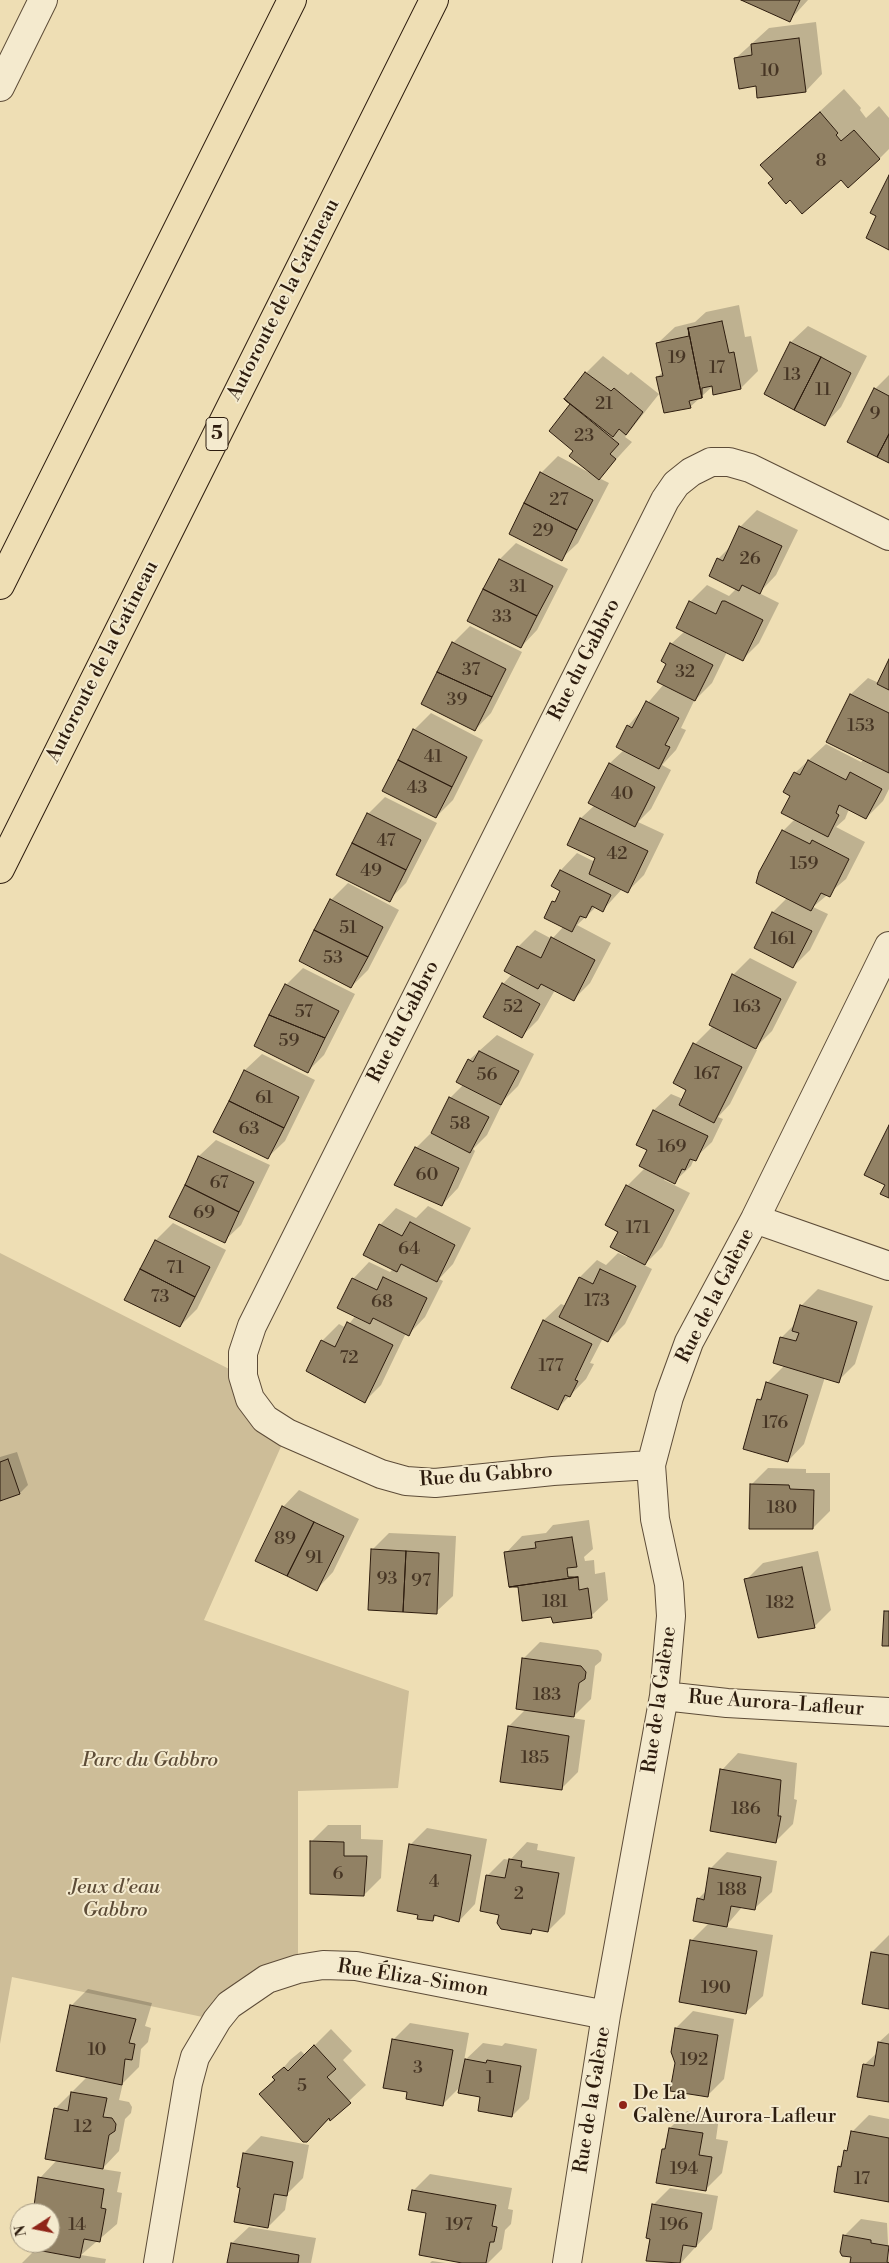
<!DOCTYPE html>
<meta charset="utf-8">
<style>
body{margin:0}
#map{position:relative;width:889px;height:2263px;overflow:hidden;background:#eedeb4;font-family:"Libre Bodoni",serif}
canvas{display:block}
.north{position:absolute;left:10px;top:2203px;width:50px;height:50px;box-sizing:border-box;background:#f4eace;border:1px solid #a49881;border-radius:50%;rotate:259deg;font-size:14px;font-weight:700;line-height:20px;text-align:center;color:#2d1c0e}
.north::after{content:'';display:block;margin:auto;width:18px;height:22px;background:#8f2418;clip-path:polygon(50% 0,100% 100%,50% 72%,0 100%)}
</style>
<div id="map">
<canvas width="889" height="2263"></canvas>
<div class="north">N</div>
</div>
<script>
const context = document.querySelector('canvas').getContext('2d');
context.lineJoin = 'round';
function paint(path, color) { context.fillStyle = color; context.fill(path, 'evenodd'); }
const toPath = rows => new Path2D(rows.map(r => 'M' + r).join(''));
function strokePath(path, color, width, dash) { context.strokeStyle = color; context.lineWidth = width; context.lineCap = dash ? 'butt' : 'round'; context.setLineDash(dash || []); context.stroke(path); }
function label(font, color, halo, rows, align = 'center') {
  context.font = font + ' "Libre Bodoni",serif'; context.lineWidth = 4; context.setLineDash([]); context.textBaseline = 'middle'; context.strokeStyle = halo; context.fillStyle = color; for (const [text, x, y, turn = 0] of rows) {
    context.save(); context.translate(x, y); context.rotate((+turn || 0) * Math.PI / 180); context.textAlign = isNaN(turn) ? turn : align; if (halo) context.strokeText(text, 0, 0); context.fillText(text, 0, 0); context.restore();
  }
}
paint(toPath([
 [0,1253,243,1376,287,1433,204,1620,409,1691,398,1788,298,1791,298,1969,217,2020,12,1977,0,2044]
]), '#cdbd98');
paint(toPath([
 [744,0,808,0,789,21],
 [816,22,822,74,806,91,757,85,736,58,769,28],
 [844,89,861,108,860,110,866,118,879,106,889,118,889,149,879,159,841,178,774,179,762,165],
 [739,305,745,337,751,336,758,371,741,388,714,393,713,386,690,407,657,377,664,371,658,343,675,327,695,322,706,312],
 [808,326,867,356,841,407,825,424,765,394,791,342],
 [603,356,628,375,631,372,659,394,625,437,632,442,599,478,609,483,578,543,561,559,541,473,558,456,590,473,575,450,550,431,572,404,566,399,586,373],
 [889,375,889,462,875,389],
 [757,510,798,530,776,575,759,593,779,603,759,643,743,659,727,652,712,683,694,701,681,728,686,730,676,750,662,765,671,770,651,809,638,822,664,834,644,875,627,892,622,889,603,910,596,907,577,925,611,943,590,983,573,1000,555,990,538,1020,521,1037,503,984,512,974,518,947,535,930,552,939,564,926,546,917,562,890,553,886,561,870,577,853,595,862,596,858,569,844,581,818,595,805,590,802,610,763,624,750,628,726,664,684,671,644,685,631,690,602,707,585,729,596,737,588,718,559,731,546,740,527],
 [516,543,568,569,537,630,521,647,500,559],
 [470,626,522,652,491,713,475,730,453,643],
 [889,662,889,789,883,801,866,818,849,809,845,819,836,827,865,842,846,879,813,907,828,914,810,950,793,967,755,948,773,912,787,898,783,831,795,819,792,795,795,773,826,744,861,762,864,759,828,741,851,694,868,678,879,683],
 [431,713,483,740,453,800,436,817,414,730],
 [385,797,437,823,406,883,389,900,368,814],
 [348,883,399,910,368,970,351,987,331,900],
 [750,958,797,982,772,1031,754,1049,757,1050,730,1104,718,1117,723,1119,712,1142,694,1159,691,1166,674,1182,665,1178,664,1180,690,1193,662,1247,644,1265,652,1269,625,1324,608,1341,603,1338,590,1363,594,1364,586,1379,557,1409,513,1387,544,1320,561,1304,566,1306,580,1277,597,1260,606,1265,618,1253,627,1257,620,1232,627,1186,645,1168,649,1150,638,1145,654,1110,671,1094,683,1099,688,1089,675,1083,695,1044,713,1026,733,975],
 [303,968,355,994,324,1055,307,1072,286,985],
 [497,1035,534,1054,518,1086,504,1100,487,1135,473,1149,475,1151,458,1188,442,1205,416,1148,433,1131,450,1098,464,1084,469,1060],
 [262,1054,315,1080,285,1141,268,1157,215,1131,245,1070],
 [216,1140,270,1165,241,1225,224,1241,171,1216,199,1156],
 [428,1206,471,1228,453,1264,439,1279,443,1281,425,1317,409,1334,406,1333,381,1385,364,1402,322,1341,339,1324,346,1328,356,1315,353,1279,369,1262,390,1272,393,1269,380,1225,396,1208,416,1218],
 [173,1223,226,1250,197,1309,180,1326,126,1300,156,1240],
 [818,1289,873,1306,855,1364,838,1381,825,1377,804,1444,788,1461,759,1400,763,1395,767,1383,785,1365,774,1362,782,1337,796,1323,801,1306],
 [17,1452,28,1485,20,1493,0,1500,0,1457],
 [768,1468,806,1469,806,1473,830,1473,830,1511,813,1528,751,1485],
 [299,1490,359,1519,333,1572,317,1589,283,1507],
 [589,1520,593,1549,584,1557,585,1561,594,1560,595,1574,605,1572,608,1600,591,1616,552,1615,519,1586,510,1587,506,1553,522,1536,546,1533,553,1525],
 [389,1533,456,1536,453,1596,436,1612,372,1550],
 [818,1551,831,1610,814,1627,746,1580,763,1563],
 [540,1642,598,1650,602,1654,601,1661,595,1666,591,1699,572,1718,585,1720,578,1772,561,1789,509,1726,526,1709,523,1659],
 [738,1753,797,1763,794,1799,797,1800,793,1824,776,1841,722,1770],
 [328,1825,361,1825,361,1839,383,1840,381,1878,364,1895,311,1842],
 [427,1828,487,1839,475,1904,459,1921,437,1915,432,1920,410,1845],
 [527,1842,538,1844,537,1850,575,1857,565,1914,548,1931,535,1928,531,1933,501,1914,487,1876,504,1859,510,1860],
 [727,1852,777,1861,772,1892,755,1908,743,1906,725,1927,773,1935,763,1996,746,2012,691,1941,709,1923,698,1899,706,1891,710,1869],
 [889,1935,889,2008,872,1952],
 [88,1989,152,2003,145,2026,151,2028,148,2042,141,2049,139,2067,123,2083,119,2100,129,2102,132,2107,131,2113,125,2119,119,2151,102,2169,121,2172,117,2192,122,2193,117,2224,81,2255,106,2259,105,2263,22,2263,38,2247,39,2243,50,2243,50,2213,34,2213,40,2178,57,2160,55,2109,88,2076,71,2006],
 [693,2011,734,2019,724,2079,707,2096,676,2063,676,2028],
 [410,2023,469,2033,464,2061,483,2043,502,2046,505,2043,537,2049,529,2099,512,2116,461,2086,443,2104,409,2091,393,2040],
 [331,2029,352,2051,343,2060,366,2085,306,2141,261,2094,290,2060,301,2051,305,2055],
 [889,2033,889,2101,864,2065,878,2052,879,2042],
 [687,2111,719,2117,716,2139,728,2141,722,2173,705,2190,663,2149,667,2145,670,2128],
 [869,2115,889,2119,889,2201,839,2167,849,2147,852,2132],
 [261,2136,309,2145,303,2178,288,2193,285,2210,268,2227,244,2153],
 [430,2174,512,2188,508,2209,513,2210,511,2224,505,2230,502,2249,488,2263,469,2263,413,2191],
 [670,2188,718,2196,712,2229,681,2263,647,2260,653,2205],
 [861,2219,887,2223,889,2263,851,2263,852,2256,844,2236],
 [249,2227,316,2238,311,2263,228,2263,232,2243],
 [432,2261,446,2263,430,2263]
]), '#0003');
const building = toPath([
 [741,0,800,0,790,22,741,0],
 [799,38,806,92,757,98,756,86,739,89,734,58,752,55,751,44,799,38],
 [820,112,838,133,836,135,841,141,854,130,880,159,848,188,841,180,802,214,790,200,786,204,768,183,773,179,760,165,820,112],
 [889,175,889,250,866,238,876,216,870,213,889,175],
 [722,321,729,353,734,352,741,389,713,395,712,386,702,388,702,398,688,328,722,321],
 [688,328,702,398,689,401,691,408,664,413,656,377,663,376,656,343,689,336,688,328],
 [790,342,821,357,794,410,764,394,790,342],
 [821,357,851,373,825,426,794,410,821,357],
 [585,372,611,391,614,388,643,412,626,435,619,429,613,437,564,399,585,372],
 [874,388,889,396,889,434,877,457,847,442,874,388],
 [564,399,619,444,610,454,616,459,599,480,569,456,573,451,549,431,570,404,564,399],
 [889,434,889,463,877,457,889,434],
 [540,472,593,500,577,530,524,503,540,472],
 [524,503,577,530,562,561,509,534,524,503],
 [739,526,782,546,760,594,742,585,739,591,709,576,717,558,723,561,739,526],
 [499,559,553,586,537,616,483,589,499,559],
 [483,589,537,616,521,648,467,621,483,589],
 [689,601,716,614,722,601,725,601,763,620,743,661,676,628,689,601],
 [452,642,506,669,492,697,437,672,452,642],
 [670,643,713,665,695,701,657,682,666,664,661,661,670,643],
 [889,659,889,690,877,684,889,659],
 [437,672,492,697,475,731,421,704,437,672],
 [850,694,889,713,889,773,826,742,850,694],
 [646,701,679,718,665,745,670,747,659,769,616,747,627,725,632,728,646,701],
 [413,729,467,757,452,787,398,760,413,729],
 [398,760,452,787,436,818,382,791,398,760],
 [808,760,846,780,850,772,882,789,866,819,839,805,836,813,839,815,828,837,781,813,790,796,783,792,794,772,800,775,808,760],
 [609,763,655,787,635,827,588,803,609,763],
 [367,813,421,840,406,870,352,843,367,813],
 [580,818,648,851,628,893,589,874,595,858,567,845,580,818],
 [782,830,810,844,812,840,849,859,830,897,821,893,811,911,756,883,759,872,782,830],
 [352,843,406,870,390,902,336,875,352,843],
 [560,870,611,895,603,912,592,906,586,918,580,916,572,932,544,918,552,901,555,902,560,891,551,886,560,870],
 [330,899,383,927,368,957,314,930,330,899],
 [772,912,812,931,793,968,754,948,772,912],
 [314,930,368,957,351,988,299,961,314,930],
 [551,937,595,960,574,1001,541,984,538,989,504,971,517,946,541,958,551,937],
 [732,974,781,999,756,1049,709,1025,732,974],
 [502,983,540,1004,522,1038,483,1017,502,983],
 [285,984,339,1011,325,1038,269,1015,285,984],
 [269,1015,325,1038,308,1073,254,1046,269,1015],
 [693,1043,742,1067,714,1123,679,1105,686,1090,673,1083,693,1043],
 [479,1051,519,1071,501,1105,456,1082,468,1059,473,1062,479,1051],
 [244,1070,299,1097,284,1128,229,1101,244,1070],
 [449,1097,489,1117,470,1153,431,1133,449,1097],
 [229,1101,284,1128,268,1159,213,1132,229,1101],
 [653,1110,708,1136,696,1161,690,1159,685,1170,682,1169,675,1184,639,1166,647,1150,636,1145,653,1110],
 [889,1125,889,1198,880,1194,885,1185,864,1175,889,1125],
 [415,1147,459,1168,442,1206,394,1185,415,1147],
 [198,1156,254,1182,239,1212,185,1185,198,1156],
 [185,1185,239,1212,225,1243,169,1217,185,1185],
 [626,1185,674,1210,645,1265,610,1247,618,1232,605,1225,626,1185],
 [410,1222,455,1245,437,1282,401,1264,397,1272,363,1255,379,1224,402,1236,410,1222],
 [155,1240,210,1267,195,1297,140,1269,155,1240],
 [140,1269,195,1297,180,1327,124,1300,140,1269],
 [600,1269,636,1286,608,1342,559,1317,579,1277,593,1284,600,1269],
 [383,1277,427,1298,409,1336,373,1318,370,1324,337,1308,352,1278,377,1290,383,1277],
 [800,1305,857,1322,839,1383,773,1363,780,1337,796,1341,799,1333,792,1331,800,1305],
 [543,1320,592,1344,575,1380,578,1381,570,1397,565,1395,558,1410,511,1388,543,1320],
 [347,1322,393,1345,365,1403,306,1371,321,1340,335,1347,347,1322],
 [766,1382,808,1395,788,1462,743,1449,757,1399,761,1400,766,1382],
 [8,1459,20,1494,0,1501,0,1462,8,1459],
 [750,1484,789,1485,790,1489,814,1490,813,1529,749,1529,750,1484],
 [282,1506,314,1522,287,1576,255,1561,282,1506],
 [314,1522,344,1536,317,1591,287,1576,314,1522],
 [572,1537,577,1567,567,1568,568,1577,578,1577,509,1587,504,1552,536,1548,535,1542,572,1537],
 [371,1549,406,1551,403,1612,368,1610,371,1549],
 [406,1551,439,1553,437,1614,403,1612,406,1551],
 [802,1567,815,1628,758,1638,744,1579,802,1567],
 [578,1577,579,1590,588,1588,592,1618,553,1623,551,1617,522,1621,518,1587,509,1587,578,1577],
 [884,1611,889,1611,889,1646,882,1646,884,1611],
 [522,1658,581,1666,586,1672,585,1679,579,1683,574,1717,516,1709,522,1658],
 [508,1726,569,1736,562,1790,500,1782,508,1726],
 [720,1769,781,1780,778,1816,781,1816,776,1843,710,1831,720,1769],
 [310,1841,344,1842,344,1856,367,1856,364,1896,310,1894,310,1841],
 [409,1844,471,1855,459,1922,434,1915,433,1921,417,1919,418,1915,397,1911,409,1844],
 [509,1859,522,1861,521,1867,559,1873,548,1932,532,1929,531,1934,501,1929,497,1923,499,1915,480,1911,486,1875,505,1878,509,1859],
 [709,1868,761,1877,755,1910,731,1906,727,1927,693,1921,697,1898,704,1900,709,1868],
 [690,1940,757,1951,746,2014,679,2002,690,1940],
 [871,1952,889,1955,889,2009,862,2004,871,1952],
 [70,2005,136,2019,129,2043,135,2044,132,2060,125,2059,122,2085,56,2071,70,2005],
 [675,2028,718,2035,708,2097,670,2091,675,2063,671,2052,675,2028],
 [392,2039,453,2050,443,2106,406,2099,407,2092,383,2088,392,2039],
 [878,2042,889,2044,889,2102,857,2097,863,2064,874,2066,878,2042],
 [314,2045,336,2069,327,2077,351,2103,330,2121,329,2118,307,2142,303,2142,259,2094,275,2080,272,2077,284,2067,288,2071,314,2045],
 [465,2059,486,2063,487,2060,521,2066,512,2117,478,2111,480,2097,458,2093,465,2059],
 [71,2092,107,2098,103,2117,112,2118,116,2124,115,2131,109,2135,103,2169,45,2159,54,2108,68,2111,71,2092],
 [669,2128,703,2133,699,2155,712,2157,706,2191,656,2183,662,2149,665,2149,669,2128],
 [851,2131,889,2138,889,2202,834,2192,838,2166,841,2167,844,2150,847,2151,851,2131],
 [243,2153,293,2162,287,2196,274,2194,268,2228,234,2222,240,2188,237,2187,243,2153],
 [38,2177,104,2189,101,2208,106,2209,100,2242,84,2239,80,2258,37,2250,38,2243,50,2243,50,2213,33,2213,38,2177],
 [412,2190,496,2205,492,2226,497,2227,494,2242,490,2242,486,2263,462,2263,419,2255,426,2213,408,2210,412,2190],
 [652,2204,702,2213,696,2247,683,2245,680,2263,646,2261,650,2239,646,2238,652,2204],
 [843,2235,871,2240,871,2243,889,2246,887,2262,889,2263,850,2263,851,2257,842,2256,840,2252,843,2235],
 [231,2243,299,2255,298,2263,227,2263,231,2243]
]);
paint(building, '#918164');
strokePath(building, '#2d1c0e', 1);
const minor = toPath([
 [0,87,43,0],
 [755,1219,889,1266],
 [651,1465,553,1471,435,1483,406,1481,381,1474,287,1433,265,1419,250,1399,243,1376,243,1353,252,1326,665,500,676,484,691,472,711,462,729,462,750,468,889,536],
 [664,1696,727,1703,889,1712],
 [158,2263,188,2083,195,2057,217,2020,229,2005,267,1979,298,1969,323,1965,356,1966,606,2015],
 [567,2263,606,2015,664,1696,671,1616,669,1584,655,1519,651,1465,669,1397,689,1342,755,1219,889,946]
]);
const highway = toPath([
 [0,585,292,0],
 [0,869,434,0]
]);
strokePath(minor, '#5d4c38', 30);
strokePath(highway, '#2d1c0e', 30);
strokePath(minor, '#f4eace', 28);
strokePath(highway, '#eedeb4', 28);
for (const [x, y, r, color] of [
 [623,2105,5,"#8f2418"]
]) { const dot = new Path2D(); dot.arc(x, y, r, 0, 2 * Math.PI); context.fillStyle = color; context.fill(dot); strokePath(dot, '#f4eace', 2); }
label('18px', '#463524', null, [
 ["10",770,72],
 ["8",821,162],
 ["19",677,359],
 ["17",717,369],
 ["13",792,376],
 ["11",823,391],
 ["21",604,405],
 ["9",875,415],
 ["23",584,437],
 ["27",559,501],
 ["29",543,532],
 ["26",750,560],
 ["31",518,588],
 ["33",502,618],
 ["37",471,671],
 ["32",685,673],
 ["39",457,701],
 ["153",861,727],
 ["41",433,758],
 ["43",417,789],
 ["40",622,795],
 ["47",386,842],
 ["42",617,855],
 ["159",804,865],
 ["49",371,872],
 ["51",348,929],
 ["161",783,940],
 ["53",333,959],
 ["52",513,1008],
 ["163",747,1008],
 ["57",304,1013],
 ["59",289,1042],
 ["167",707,1075],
 ["56",487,1076],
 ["61",264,1099],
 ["58",460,1125],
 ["63",249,1130],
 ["169",672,1148],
 ["60",427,1176],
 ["67",219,1184],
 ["69",204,1214],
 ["171",638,1229],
 ["64",409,1250],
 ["71",175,1269],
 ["73",160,1298],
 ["173",597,1302],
 ["68",382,1303],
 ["72",349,1359],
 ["177",551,1367],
 ["176",775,1424],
 ["180",782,1509],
 ["89",285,1540],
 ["91",314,1559],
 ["93",387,1580],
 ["97",421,1582],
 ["181",555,1603],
 ["182",780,1604],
 ["183",547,1696],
 ["185",535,1759],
 ["186",746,1810],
 ["6",338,1875],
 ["4",434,1883],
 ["188",732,1891],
 ["2",519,1895],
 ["190",716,1989],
 ["10",97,2051],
 ["192",694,2061],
 ["3",418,2069],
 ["1",490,2079],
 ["5",302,2087],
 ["12",83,2128],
 ["194",684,2170],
 ["17",862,2180],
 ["14",77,2226],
 ["197",459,2226],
 ["196",674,2226]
]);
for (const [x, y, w] of [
 [217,434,22]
]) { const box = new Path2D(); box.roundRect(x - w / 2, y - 16.5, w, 33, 4); context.fillStyle = '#f4eace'; context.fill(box); strokePath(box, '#2d1c0e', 1); }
label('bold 19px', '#2d1c0e', null, [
 ["5",217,434]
]);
label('20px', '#2d1c0e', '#f4eace', [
 ["Autoroute de la Gatineau",284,300,-63],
 ["Rue du Gabbro",585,660,-63],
 ["Autoroute de la Gatineau",103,662,-63],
 ["Rue du Gabbro",404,1022,-63],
 ["Rue de la Galène",716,1296,-63],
 ["Rue du Gabbro",486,1476,-4],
 ["Rue de la Galène",660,1700,-82],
 ["Rue Aurora-Lafleur",776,1704,4],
 ["Rue Éliza-Simon",413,1979,9],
 ["Rue de la Galène",593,2100,-81]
]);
label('italic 20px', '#5d4c37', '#f4eace', [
 ["Parc du Gabbro",150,1761],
 ["Jeux d'eau",115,1888],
 ["Gabbro",115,1911]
]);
label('20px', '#2d1c0e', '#f4eace', [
 ["De La",633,2094],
 ["Galène/Aurora-Lafleur",633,2117]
], 'left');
</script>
